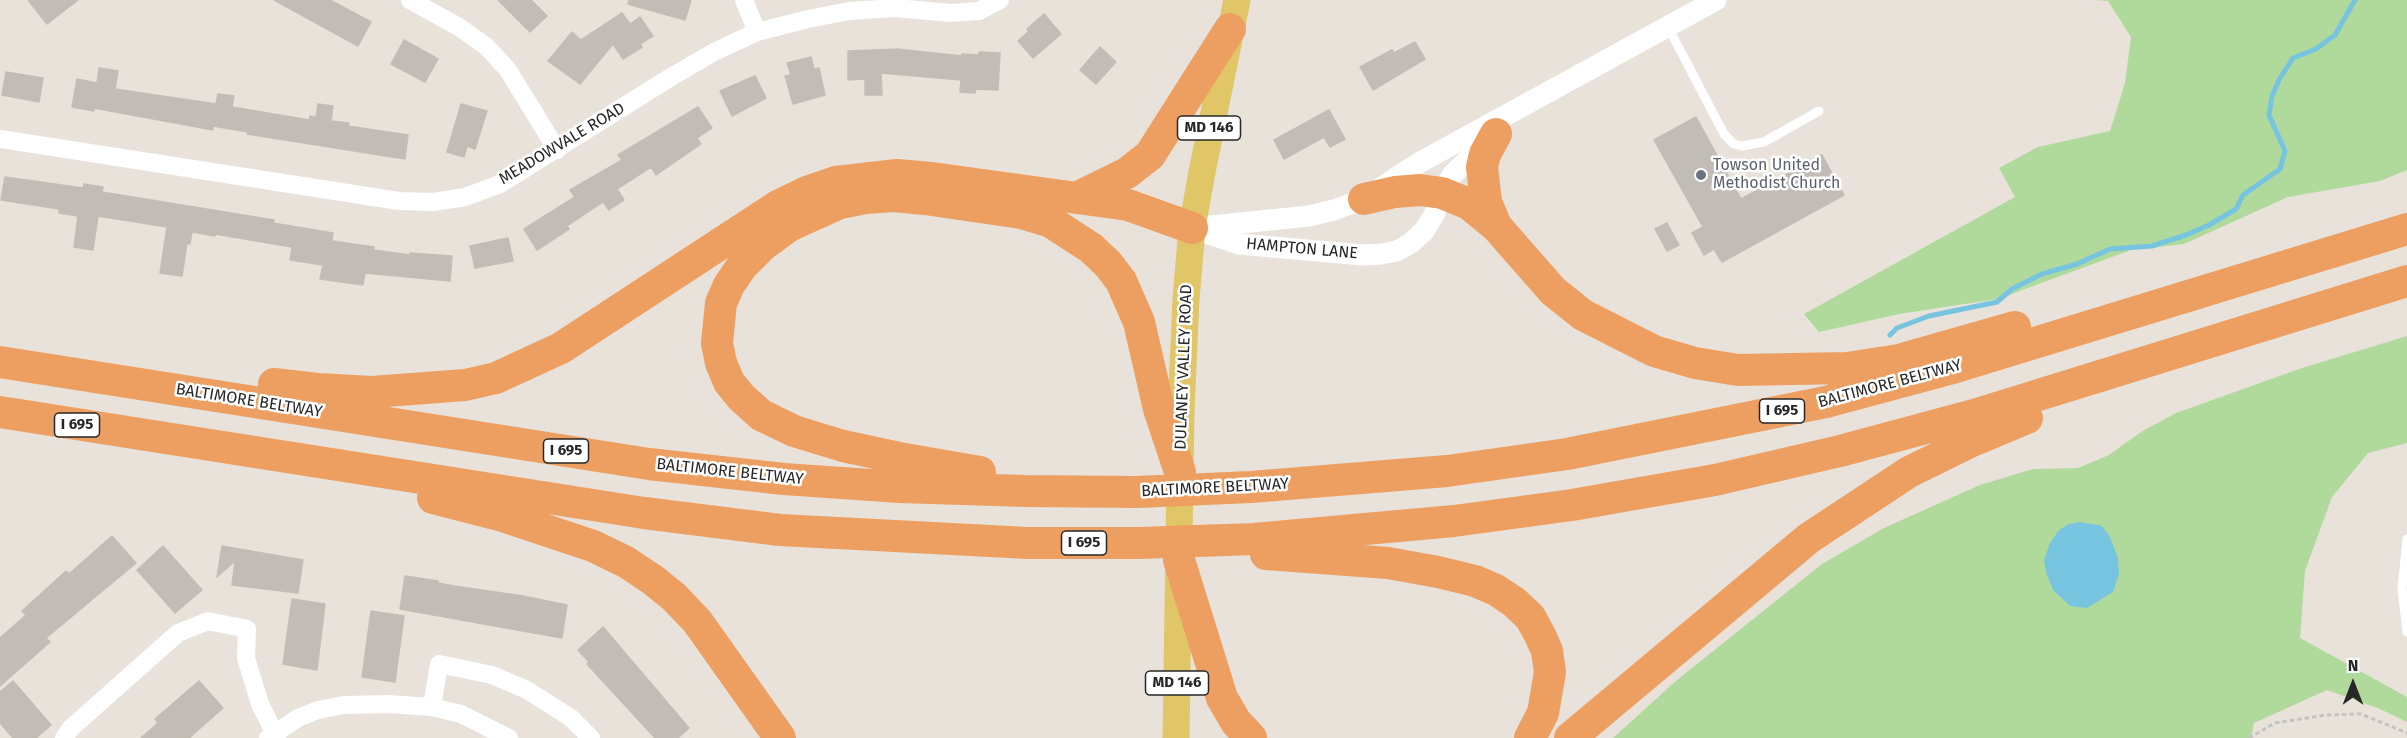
<!DOCTYPE html>
<style>
body{margin:0}
#map{position:relative;width:2407px;height:738px;overflow:hidden;background:#e8e2da;font-family:"Fira Sans",sans-serif}
canvas{display:block}
.north{position:absolute;left:2323px;top:654px;width:60px;height:60px;-webkit-text-stroke:4px #fff;paint-order:stroke;rotate:0deg;font-size:16px;font-weight:700;line-height:24px;text-align:center;color:#272727}
.north::after{content:'';display:block;margin:auto;width:21px;height:27px;background:#272727;clip-path:polygon(50% 0,100% 100%,50% 72%,0 100%)}
</style>
<div id="map">
<canvas width="2407" height="738"></canvas>
<div class="north">N</div>
</div>
<script>
const context = document.querySelector('canvas').getContext('2d');
context.lineJoin = 'round';
function paint(path, color) { context.fillStyle = color; context.fill(path, 'evenodd'); }
const toPath = rows => new Path2D(rows.map(r => 'M' + r).join(''));
function strokePath(path, color, width, dash) { context.strokeStyle = color; context.lineWidth = width; context.lineCap = dash ? 'butt' : 'round'; context.setLineDash(dash || []); context.stroke(path); }
function label(font, color, halo, rows, align = 'center') {
  context.font = font + ' "Fira Sans",sans-serif'; context.lineWidth = 5; context.setLineDash([]); context.textBaseline = 'middle'; context.strokeStyle = halo; context.fillStyle = color; for (const [text, x, y, turn = 0] of rows) {
    context.save(); context.translate(x, y); context.rotate((+turn || 0) * Math.PI / 180); context.textAlign = isNaN(turn) ? turn : align; if (halo) context.strokeText(text, 0, 0); context.fillText(text, 0, 0); context.restore();
  }
}
paint(toPath([
 [2095,0,2407,0,2407,170,2380,181,2288,197,2184,244,2131,250,1998,299,1899,314,1819,332,1804,314,2015,197,1999,168,2038,147,2110,131,2125,83,2131,37,2108,1],
 [2407,336,2407,443,2368,453,2332,497,2305,571,2300,638,2407,697,2407,722,2380,709,2327,690,2254,723,2251,738,1613,738,1677,680,1822,564,1884,528,1980,485,2033,469,2078,468,2109,455,2141,432,2176,413,2299,369]
]), '#b0da9c');
paint(toPath([
 [2080,522,2102,526,2110,537,2118,558,2119,574,2113,592,2087,608,2070,606,2053,590,2046,572,2044,560,2050,543,2059,530,2069,524]
]), '#77c4e1');
strokePath(toPath([
 [1890,335,1897,328,1929,316,1997,302,2012,289,2042,274,2077,264,2110,249,2152,246,2186,235,2209,225,2236,209,2243,195,2280,169,2285,151,2269,115,2272,96,2280,78,2293,58,2316,49,2335,35,2355,0]
]), '#77c4e1', 5);
const building = toPath([
 [28,0,78,0,47,24,28,0],
 [274,0,330,0,371,22,358,46,274,0],
 [498,0,531,0,547,16,530,32,498,0],
 [629,0,691,0,685,20,628,4,629,0],
 [622,13,630,24,640,17,653,36,640,44,642,47,623,59,613,44,580,84,548,61,572,32,581,40,622,13],
 [1044,14,1061,34,1033,58,1018,41,1029,31,1027,29,1044,14],
 [404,40,438,59,425,82,391,64,404,40],
 [1415,42,1425,59,1373,90,1360,67,1392,50,1394,53,1415,42],
 [1100,47,1116,62,1096,84,1080,70,1100,47],
 [897,49,962,56,962,54,979,55,979,52,1000,53,998,90,976,89,975,93,960,92,961,80,881,73,882,95,865,95,865,79,848,80,848,51,897,49],
 [811,57,814,69,819,68,825,95,793,104,785,76,791,75,787,63,811,57],
 [99,68,118,71,115,89,216,104,218,94,234,96,232,107,309,120,310,116,316,117,318,104,333,106,331,121,349,123,348,126,408,135,405,159,247,134,248,132,213,126,213,130,94,108,94,111,72,107,77,79,97,83,99,68],
 [6,72,43,78,39,102,2,95,6,72],
 [755,76,766,98,732,116,720,91,755,76],
 [461,104,487,111,475,149,467,146,464,157,447,152,461,104],
 [698,107,712,128,697,138,701,144,656,175,651,167,617,189,624,200,609,210,603,202,567,226,569,229,537,250,524,229,575,197,570,190,622,160,618,155,698,107],
 [1329,110,1345,139,1330,147,1324,137,1284,159,1274,140,1329,110],
 [1696,117,1741,199,1822,155,1844,195,1722,262,1714,249,1704,255,1692,233,1703,227,1654,140,1696,117],
 [5,177,83,188,84,184,103,187,102,192,274,220,273,223,333,233,332,241,374,247,373,250,410,255,410,253,452,256,450,281,365,273,363,285,320,279,323,265,290,260,292,247,215,234,215,236,192,232,190,244,187,243,182,276,160,273,167,227,98,216,93,250,74,247,78,216,59,213,59,209,1,200,5,177],
 [1667,223,1679,245,1667,251,1655,229,1667,223],
 [508,238,513,261,475,268,470,246,508,238],
 [112,536,136,563,46,638,50,642,0,686,0,638,26,615,22,611,66,571,69,574,112,536],
 [163,546,202,590,175,613,137,570,163,546],
 [222,546,303,560,298,593,232,585,235,561,217,577,222,546],
 [405,576,438,581,438,583,454,586,523,596,567,605,562,638,400,609,405,576],
 [292,599,325,604,317,670,283,664,292,599],
 [371,611,404,616,395,682,362,677,371,611],
 [603,627,689,728,678,738,655,738,587,664,589,662,578,650,603,627],
 [13,681,51,725,36,738,13,738,0,723,0,692,13,681],
 [199,681,223,708,189,738,141,738,158,723,155,719,199,681]
]);
paint(building, '#c1bcb6');
strokePath(building, '#c3beb4', 1.5);
strokePath(toPath([
 [2249,738,2275,723,2326,715,2361,714,2407,733]
]), '#c3c3c3', 3, [4.5, 3]);
strokePath(toPath([
 [1668,27,1724,134,1734,144,1742,146,1764,142,1819,111],
 [2407,539,2402,589,2407,632]
]), '#fff', 9);
strokePath(toPath([
 [410,0,459,27,487,47,508,70,557,150],
 [744,0,757,32],
 [0,139,399,201,434,202,465,197,500,184,671,77,714,52,757,32,808,19,849,11,895,8,951,13,979,11,1000,0],
 [432,707,439,664,492,675,527,690,571,718,591,738],
 [64,738,71,728,178,633,208,621,247,629,246,658,260,704,277,738],
 [268,738,298,718,318,710,344,705,388,704,432,707,461,714,509,738]
]), '#fff', 18);
strokePath(toPath([
 [1192,228,1309,216,1334,210,1364,199,1417,164,1716,0],
 [1200,231,1239,244,1363,255,1381,254,1397,251,1411,243,1424,231,1434,215,1442,193,1453,174,1488,140]
]), '#fff', 21);
strokePath(toPath([
 [1176,738,1181,411,1186,299,1192,228,1202,172,1237,0]
]), '#e1c667', 27);
strokePath(toPath([
 [1078,197,1127,173,1150,155,1230,29],
 [1364,199,1395,192,1420,190,1442,193,1469,204,1496,226,1553,291,1583,315,1654,351,1695,363,1738,370,1847,368,1899,360,2015,327],
 [1496,226,1486,202,1482,167,1485,154,1496,134],
 [0,362,649,464,784,479,900,487,1025,491,1137,492,1251,487,1447,471,1567,454,1826,402,1956,367,2407,229],
 [274,384,318,389,372,392,465,385,496,378,561,348,778,206,807,192,836,182,897,175,932,178,1128,205,1192,228],
 [0,412,644,513,780,530,1028,543,1140,543,1254,539,1454,521,1572,505,1715,480,1840,451,1974,415,2407,281],
 [980,472,899,458,843,446,794,431,761,415,741,397,729,382,721,363,717,343,721,303,729,285,742,266,763,245,789,226,840,203,866,198,893,196,925,199,1021,213,1051,222,1091,248,1108,264,1121,281,1139,322,1159,409,1180,472],
 [433,498,503,516,593,546,626,562,653,580,674,597,697,621,780,738],
 [1266,554,1388,563,1438,572,1475,581,1496,590,1514,602,1530,617,1540,635,1547,651,1550,672,1543,713,1530,738],
 [1179,560,1222,698,1236,722,1251,738],
 [1570,738,1809,538,1909,472,1972,441,2027,418]
]), '#ed9f61', 32);
for (const [x, y, r, color] of [
 [1701,175,6,"#6b7280"]
]) { const dot = new Path2D(); dot.arc(x, y, r, 0, 2 * Math.PI); context.fillStyle = color; context.fill(dot); strokePath(dot, '#fff', 2); }
for (const [x, y, w] of [
 [1209,128,63],
 [1782,411,45],
 [77,425,45],
 [566,451,45],
 [1084,543,45],
 [1177,683,63]
]) { const box = new Path2D(); box.roundRect(x - w / 2, y - 12, w, 24, 4.5); context.fillStyle = '#fff'; context.fill(box); strokePath(box, '#272727', 1.5); }
label('bold 15px', '#272727', null, [
 ["MD 146",1209,128],
 ["I 695",1782,411],
 ["I 695",77,425],
 ["I 695",566,451],
 ["I 695",1084,543],
 ["MD 146",1177,683]
]);
label('16px', '#272727', '#fff', [
 ["MEADOWVALE ROAD",562,144,-31],
 ["HAMPTON LANE",1302,249,5],
 ["DULANEY VALLEY ROAD",1184,367,-88],
 ["BALTIMORE BELTWAY",1890,384,-15],
 ["BALTIMORE BELTWAY",249,401,9],
 ["BALTIMORE BELTWAY",730,472,6],
 ["BALTIMORE BELTWAY",1215,488,-3]
]);
label('16px', '#5b616d', '#fff', [
 ["Towson United",1713,166],
 ["Methodist Church",1713,184]
], 'left');
</script>
